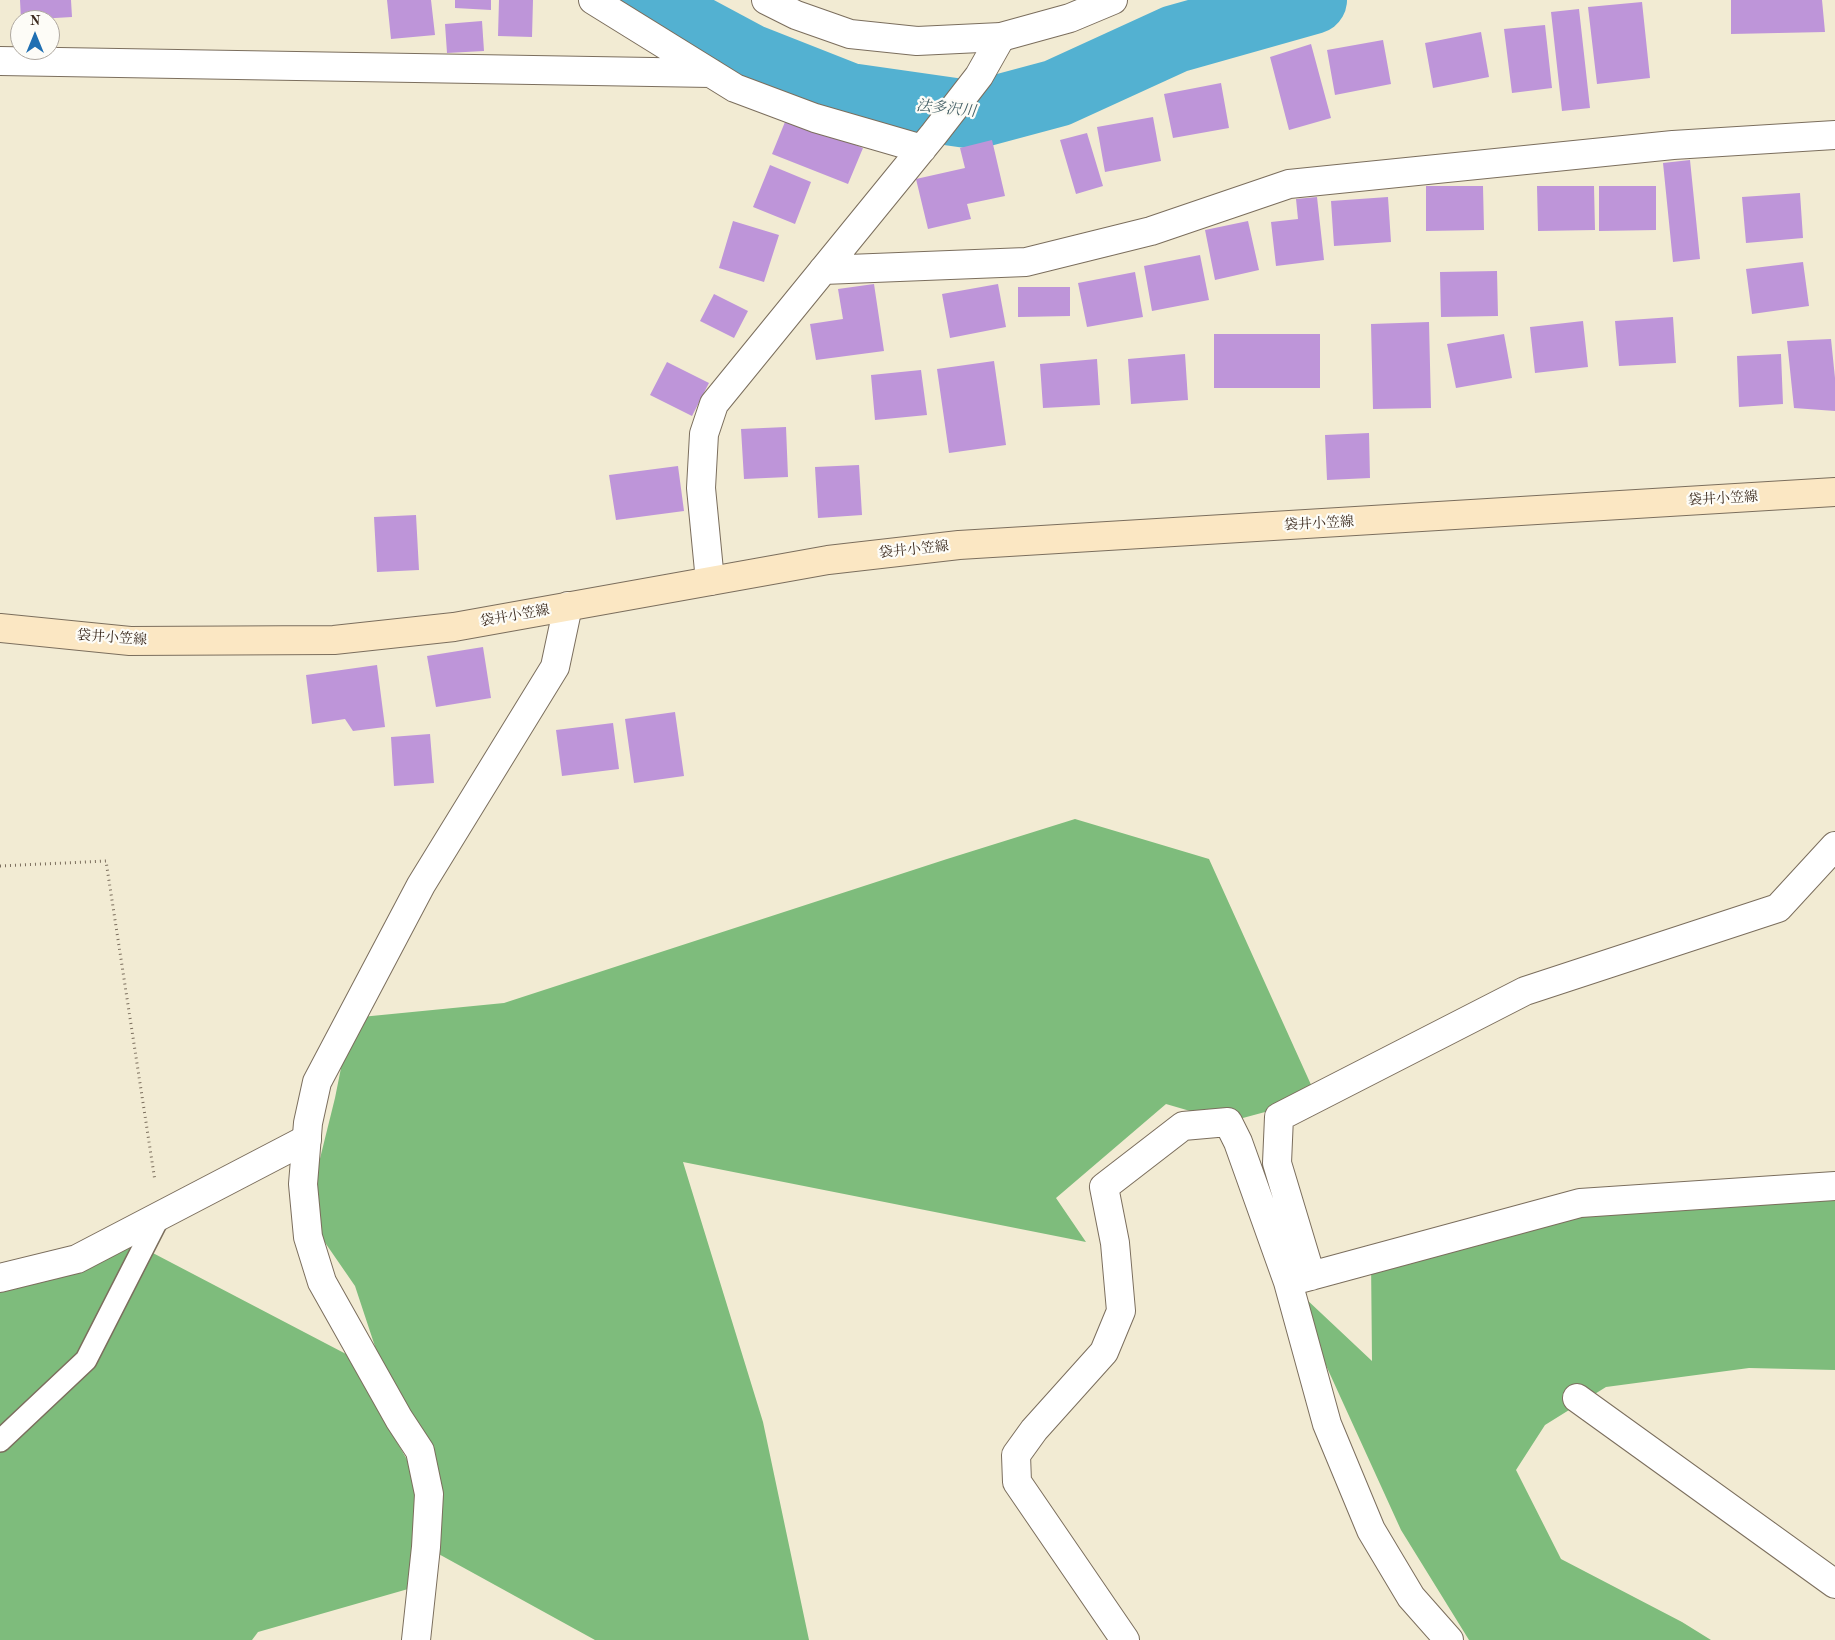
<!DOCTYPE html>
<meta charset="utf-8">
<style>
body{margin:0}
#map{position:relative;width:1835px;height:1640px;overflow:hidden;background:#f2ebd3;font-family:"Old Standard TT",serif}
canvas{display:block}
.north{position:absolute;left:10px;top:10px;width:50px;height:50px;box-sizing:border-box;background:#fdfcf7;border:1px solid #afa8a0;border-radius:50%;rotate:0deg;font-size:14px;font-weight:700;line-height:20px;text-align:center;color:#3b2a1e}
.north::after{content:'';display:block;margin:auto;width:18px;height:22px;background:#1f6fb2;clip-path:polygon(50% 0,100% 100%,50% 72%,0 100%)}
</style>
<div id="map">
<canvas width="1835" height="1640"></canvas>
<div class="north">N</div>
</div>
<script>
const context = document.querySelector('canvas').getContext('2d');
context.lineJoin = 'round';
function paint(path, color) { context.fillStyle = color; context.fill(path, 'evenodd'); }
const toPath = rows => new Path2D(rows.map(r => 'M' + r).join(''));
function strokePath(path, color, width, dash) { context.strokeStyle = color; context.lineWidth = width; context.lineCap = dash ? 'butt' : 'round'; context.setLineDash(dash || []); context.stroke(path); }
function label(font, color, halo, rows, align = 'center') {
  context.font = font + ' "Old Standard TT","Noto Serif JP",serif'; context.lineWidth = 4.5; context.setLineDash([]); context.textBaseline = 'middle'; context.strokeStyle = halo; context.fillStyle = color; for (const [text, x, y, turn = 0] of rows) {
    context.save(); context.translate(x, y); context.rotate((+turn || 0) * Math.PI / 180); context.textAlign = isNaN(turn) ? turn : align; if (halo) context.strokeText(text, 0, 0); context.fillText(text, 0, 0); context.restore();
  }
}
paint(toPath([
 [1075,819,1209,859,1317,1098,1228,1122,1166,1104,1056,1198,1086,1242,683,1162,763,1422,809,1640,595,1640,435,1552,422,1585,258,1632,252,1640,0,1640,0,1275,128,1240,346,1354,409,1463,399,1419,355,1286,306,1215,335,1098,351,1018,504,1003,947,859],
 [1835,1186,1835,1370,1749,1368,1606,1387,1545,1425,1516,1470,1561,1559,1682,1622,1711,1640,1469,1640,1401,1530,1288,1282,1372,1361,1371,1259,1620,1201]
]), '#7ebc7c');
strokePath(toPath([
 [642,0,750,58,849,97,975,115,1057,93,1175,39,1313,0]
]), '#53b1d1', 68);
paint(toPath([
 [20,0,71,0,72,17,21,20],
 [387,0,431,0,435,35,391,39],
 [455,0,491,0,491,10,455,8],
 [499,0,533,0,532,37,498,36],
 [1731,0,1822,0,1825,32,1731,34],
 [1642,2,1650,78,1597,84,1588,7],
 [1579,9,1590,108,1562,111,1551,12],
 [482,21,484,51,447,53,445,24],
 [1545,25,1552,88,1512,93,1504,29],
 [1481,32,1489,77,1433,88,1425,43],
 [1383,40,1391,84,1335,95,1327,50],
 [1311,44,1331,118,1289,130,1270,57],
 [1221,83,1229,128,1173,138,1164,94],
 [787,117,863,148,848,184,772,154],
 [1153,117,1161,161,1105,172,1097,127],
 [1087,133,1103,186,1076,194,1060,140],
 [992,140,1005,196,967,204,971,219,928,229,916,179,965,168,960,148],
 [1690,160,1700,259,1673,262,1663,163],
 [770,165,811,182,795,224,753,207],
 [1426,186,1483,186,1484,230,1426,231],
 [1537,186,1594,186,1595,230,1538,231],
 [1599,186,1656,186,1656,230,1599,231],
 [1800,193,1803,238,1746,243,1742,197],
 [1317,197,1324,260,1276,266,1271,222,1298,219,1296,199],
 [1388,197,1391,242,1334,246,1331,201],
 [733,221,779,235,764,282,719,268],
 [1248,221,1259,270,1215,280,1205,230],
 [1200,255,1209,300,1152,311,1144,266],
 [1803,262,1809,306,1752,314,1746,269],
 [1497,271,1498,316,1441,317,1440,272],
 [1135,272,1143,317,1087,327,1078,283],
 [874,284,884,351,816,360,810,324,843,319,838,289],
 [998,284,1006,327,950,338,942,294],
 [1018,287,1070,287,1070,316,1018,317],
 [714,294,748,311,734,338,700,321],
 [1673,317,1676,363,1619,366,1615,321],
 [1583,321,1588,367,1535,373,1530,327],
 [1429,322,1431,408,1373,409,1371,324],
 [1214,334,1320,334,1320,388,1214,388],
 [1504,334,1512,378,1456,388,1447,344],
 [1831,339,1835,378,1835,411,1794,408,1787,341],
 [1185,354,1188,400,1131,404,1128,359],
 [1781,354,1783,404,1739,407,1737,356],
 [1097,359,1100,405,1043,408,1040,364],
 [994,361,1006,445,949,453,937,369],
 [667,362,709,383,692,416,650,395],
 [921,370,927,415,875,420,871,375],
 [786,427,788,477,744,479,741,429],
 [1369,433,1370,478,1327,480,1325,435],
 [859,465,862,515,818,518,815,467],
 [678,466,684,511,616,520,609,475],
 [416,515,419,570,377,572,374,517],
 [483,647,491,698,436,707,427,656],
 [377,665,385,727,353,731,345,719,312,724,306,675],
 [675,712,684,776,634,783,625,719],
 [613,723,619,769,562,776,556,730],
 [430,734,434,783,394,786,391,737]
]), '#be95d9');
const service = toPath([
 [0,1441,86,1360,160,1215]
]);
const minor = toPath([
 [593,0,735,88,815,118,922,149],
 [0,61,711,73],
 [823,270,1026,262,1151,231,1289,184,1673,145,1835,135],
 [710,581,701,488,704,434,714,404,934,134,979,76,1001,37],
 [1311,1276,1277,1163,1279,1117,1525,991,1778,908,1835,846],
 [0,1278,77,1259,307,1139],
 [1292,1281,1580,1203,1835,1186],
 [1577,1398,1835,1584],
 [1125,1640,1017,1482,1016,1455,1034,1430,1104,1352,1121,1311,1115,1243,1104,1187,1183,1126,1228,1122,1238,1142,1288,1282,1327,1424,1371,1530,1411,1597,1449,1640]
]);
const tertiary = toPath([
 [766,0,796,15,850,34,917,41,1001,37,1070,18,1113,0],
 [416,1640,426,1547,429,1494,420,1451,399,1419,322,1282,308,1237,303,1184,308,1123,317,1082,421,885,555,667,568,606]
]);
const secondary = toPath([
 [0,628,130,641,334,640,454,627,828,560,959,545,1835,492]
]);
strokePath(service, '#7b6e5d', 24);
strokePath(minor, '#7b6e5d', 30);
strokePath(tertiary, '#7b6e5d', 30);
strokePath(secondary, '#7b6e5d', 30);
strokePath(toPath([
 [0,866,106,861,155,1181]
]), '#7b6e5d', 3, [1, 4]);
strokePath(service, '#fff', 21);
strokePath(minor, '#fff', 28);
strokePath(tertiary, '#fff', 28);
strokePath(secondary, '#fbe7c3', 28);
label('14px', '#3b2a1e', '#fdfcf7', [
 ["袋井小笠線",1723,499,-3],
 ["袋井小笠線",1319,524,-3],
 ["袋井小笠線",914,550,-6],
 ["袋井小笠線",515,616,-10],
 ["袋井小笠線",112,638,4]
]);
label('italic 15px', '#456066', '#fdfcf7', [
 ["法多沢川",946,109,6]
]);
</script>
